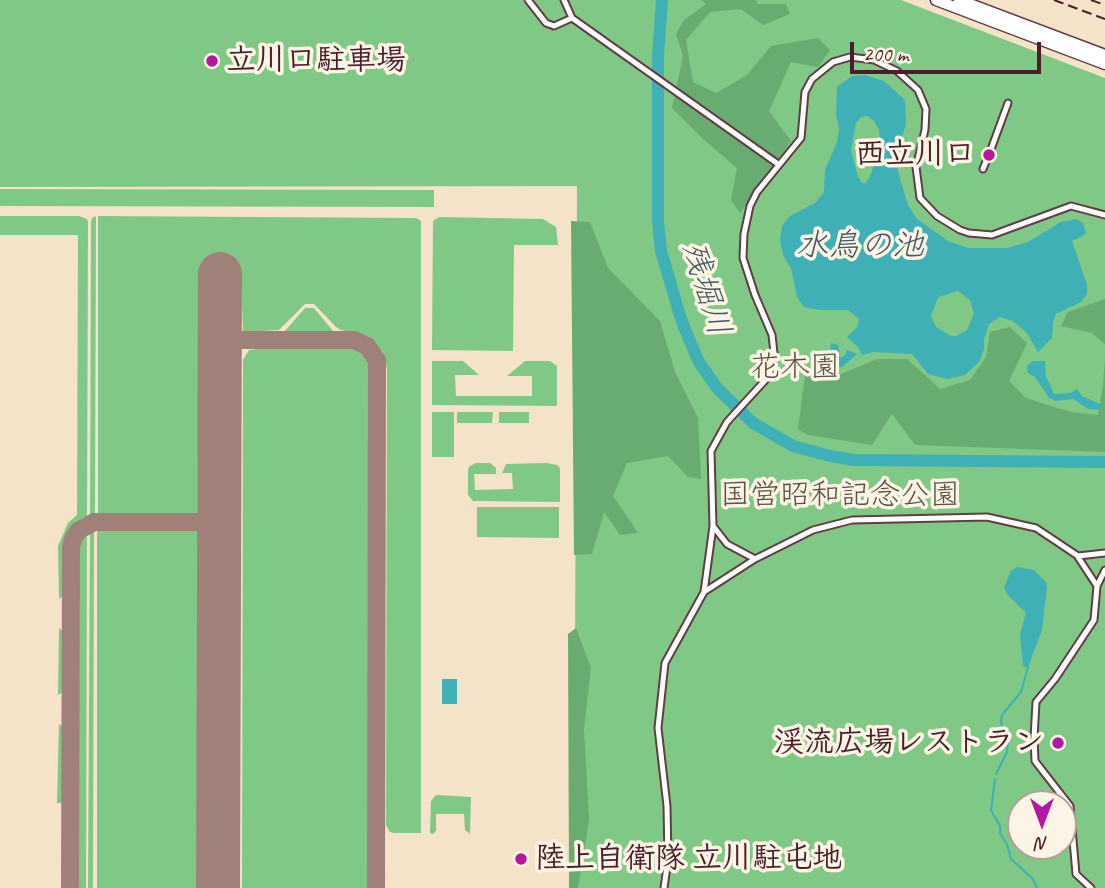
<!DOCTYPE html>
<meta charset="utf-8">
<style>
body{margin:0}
#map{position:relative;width:1105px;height:888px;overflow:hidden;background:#f5e3c9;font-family:Caveat,sans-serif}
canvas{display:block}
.north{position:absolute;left:1007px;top:790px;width:70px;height:70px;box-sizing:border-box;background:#fcf5e5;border:2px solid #b59f9b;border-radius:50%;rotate:180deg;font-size:19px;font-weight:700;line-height:28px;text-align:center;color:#4a1f2b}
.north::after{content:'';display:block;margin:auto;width:24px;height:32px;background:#b5179e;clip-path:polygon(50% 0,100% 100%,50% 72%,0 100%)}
.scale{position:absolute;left:850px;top:42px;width:191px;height:32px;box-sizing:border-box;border:4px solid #4a1f2b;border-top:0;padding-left:9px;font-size:21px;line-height:24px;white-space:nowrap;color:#4a1f2b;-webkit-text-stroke:5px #fcf5e5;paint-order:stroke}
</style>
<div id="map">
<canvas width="1105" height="888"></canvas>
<div class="north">N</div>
<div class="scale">200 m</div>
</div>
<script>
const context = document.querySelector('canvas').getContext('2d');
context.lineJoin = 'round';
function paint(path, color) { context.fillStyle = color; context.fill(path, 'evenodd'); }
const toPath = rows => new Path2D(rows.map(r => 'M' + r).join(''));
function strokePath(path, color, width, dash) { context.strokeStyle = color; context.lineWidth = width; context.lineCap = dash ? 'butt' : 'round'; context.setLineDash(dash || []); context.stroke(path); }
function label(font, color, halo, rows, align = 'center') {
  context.font = font + ' Caveat,"Klee One",sans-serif'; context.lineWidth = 7; context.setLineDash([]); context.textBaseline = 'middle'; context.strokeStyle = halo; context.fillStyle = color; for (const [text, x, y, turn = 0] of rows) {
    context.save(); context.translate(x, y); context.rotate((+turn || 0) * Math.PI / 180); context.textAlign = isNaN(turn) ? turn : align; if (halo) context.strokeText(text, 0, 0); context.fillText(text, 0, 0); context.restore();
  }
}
paint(toPath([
 [0,0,901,0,1105,78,1105,888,574,888,577,186,0,187],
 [1021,804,1063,804,1063,846,1021,846],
 [0,189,434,190,434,207,0,206],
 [0,216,79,216,87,219,88,222,87,522,82,524,72,537,68,551,68,592,59,599,58,546,68,523,77,515,78,235,0,235],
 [96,216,95,519,90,521,91,222,92,218],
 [98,216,416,218,421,221,421,833,394,833,390,832,386,825,387,369,383,352,367,336,341,330,336,327,314,304,305,304,279,330,243,332,241,275,200,274,197,515,191,519,98,519],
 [439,217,543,219,556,227,558,245,514,245,513,351,432,350,433,221],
 [305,308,314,308,333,331,285,331],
 [256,349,354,349,361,351,370,362,369,888,242,888,243,360,249,350],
 [432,361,463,361,479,375,455,375,456,396,532,396,532,376,507,376,525,361,550,361,557,366,557,406,432,405],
 [432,412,454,412,454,457,432,457],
 [457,412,493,412,492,423,457,423],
 [499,412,529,412,529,423,499,423],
 [476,463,490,463,496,468,496,474,474,474,475,490,513,489,512,473,502,473,506,464,547,463,557,465,560,468,560,502,473,501,468,495,468,469,470,466],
 [477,507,559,507,559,538,477,537],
 [97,527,190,527,198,531,198,888,97,888],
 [94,528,93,888,88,888,90,531],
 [87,532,86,888,76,888,77,556,79,543],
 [59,628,67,635,67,689,58,695],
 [59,724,67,729,65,803,57,803],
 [436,795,471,797,470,834,465,830,464,814,436,814,436,831,433,834,430,833,431,801]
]), '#80c885');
paint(toPath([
 [701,0,756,0,757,4,786,4,790,14,763,25,741,9,710,12,686,40,693,82,716,93,747,75,771,46,818,38,830,50,818,67,791,62,769,111,791,141,740,213,731,200,737,168,703,139,672,108,683,56,676,34,684,20,706,4],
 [571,221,590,222,608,268,660,321,675,372,698,418,701,479,688,477,668,456,627,463,613,496,638,533,620,535,604,512,592,554,574,555],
 [1105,299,1105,344,1092,333,1061,326,1068,312],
 [1010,327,1027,343,1009,381,1026,398,1071,412,1098,415,1103,385,1105,358,1105,452,915,445,892,414,872,445,808,435,798,429,805,375,839,375,877,359,907,359,940,389,970,380,986,357,990,332],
 [576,628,591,668,584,729,589,820,578,888,569,888,568,634]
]), '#68ac72');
paint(toPath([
 [864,75,884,81,905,100,906,125,897,151,896,163,900,179,908,205,917,219,948,241,968,248,1007,248,1028,242,1061,222,1076,219,1083,223,1086,233,1081,237,1072,241,1087,285,1087,294,1081,302,1056,314,1053,322,1052,338,1038,352,1027,333,1013,321,1000,317,989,324,984,340,984,350,979,362,965,375,947,379,928,374,912,354,873,352,862,355,858,347,847,337,858,326,859,319,848,310,820,310,804,307,797,297,791,268,783,255,780,240,782,226,790,216,815,203,824,192,825,170,837,142,839,129,836,115,837,87,852,76],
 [867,116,874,121,879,130,880,141,871,174,866,183,862,183,858,177,851,150,856,123,861,117],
 [958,291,970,300,974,314,967,330,956,336,951,336,936,327,931,316,938,297],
 [831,343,838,345,840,358,845,355,847,350,857,354,842,367,829,369,826,366,829,360],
 [1033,361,1045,361,1046,376,1054,394,1071,393,1077,389,1082,396,1100,404,1102,408,1098,410,1088,409,1073,399,1056,401,1049,398,1035,377,1028,373,1027,366],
 [1017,567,1034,570,1046,582,1047,587,1042,630,1028,667,1023,667,1020,634,1026,613,1007,594,1004,587,1011,571],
 [442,679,457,679,457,704,442,704]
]), '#3fb0b6');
strokePath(toPath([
 [996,774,1007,752,1008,741,1001,722,1002,715,1021,692,1028,667],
 [995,779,991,810,1000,826,1000,834,1007,844,1011,859,1033,879,1037,888]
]), '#3fb0b6', 2);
strokePath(toPath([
 [662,0,658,56,658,221,661,251,681,319,691,344,699,362,717,388,753,423,793,446,830,456,854,460,1105,462]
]), '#3fb0b6', 12);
strokePath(toPath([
 [220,340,354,340,367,346,377,360,376,888],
 [70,888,71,547,73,539,78,531,94,522,219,522]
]), '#a0817a', 18);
strokePath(toPath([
 [218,888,220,274]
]), '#a0817a', 44);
const pedestrian = toPath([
 [528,0,546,23,554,26,572,18,778,164],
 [564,0,572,18],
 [990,152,1008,103],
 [983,169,987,159],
 [713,526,727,544,755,559],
 [1078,557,1097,586],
 [704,592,755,559,813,530,852,520,987,517,1036,528,1078,556,1105,553],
 [664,888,668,859,667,806,658,728,665,663,704,592,713,526,711,451,727,422,769,376,774,353,772,335,755,295,743,258,744,234,750,206,757,192,801,138,805,92,812,79,833,62,850,57,874,60,897,71,918,90,926,109,925,130,916,167,920,198,937,216,960,230,969,233,992,235,1071,206,1105,215],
 [1091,888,1076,874,1070,806,1035,761,1034,738,1036,702,1055,679,1094,620,1097,586,1105,570]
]);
const secondary = toPath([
 [936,0,1105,64],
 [959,0,1105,55]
]);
strokePath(pedestrian, '#643c43', 9);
strokePath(secondary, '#643c43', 13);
strokePath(pedestrian, '#fff', 5);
strokePath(secondary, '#fff', 10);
strokePath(toPath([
 [1054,0,1105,19],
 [1091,0,1105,5]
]), '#4a1f2b', 2, [10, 5]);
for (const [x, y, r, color] of [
 [212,61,7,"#b5179e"],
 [989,155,7,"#b5179e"],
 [1058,743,7,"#b5179e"],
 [521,859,7,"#b5179e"]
]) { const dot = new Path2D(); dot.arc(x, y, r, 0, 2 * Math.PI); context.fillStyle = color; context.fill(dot); strokePath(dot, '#fcf5e5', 2.5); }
label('bold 30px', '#4a1f2b', '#fcf5e5', [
 ["立川口駐車場",226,61],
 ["西立川口",975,155,"right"],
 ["渓流広場レストラン",1044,743,"right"],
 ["陸上自衛隊 立川駐屯地",535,859]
], 'left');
label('30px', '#5a5246', '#fcf5e5', [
 ["花木園",795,368],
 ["国営昭和記念公園",840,496]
]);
label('italic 32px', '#465963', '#fcf5e5', [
 ["水鳥の池",860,247],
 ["残堀川",705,289,73]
]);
</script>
